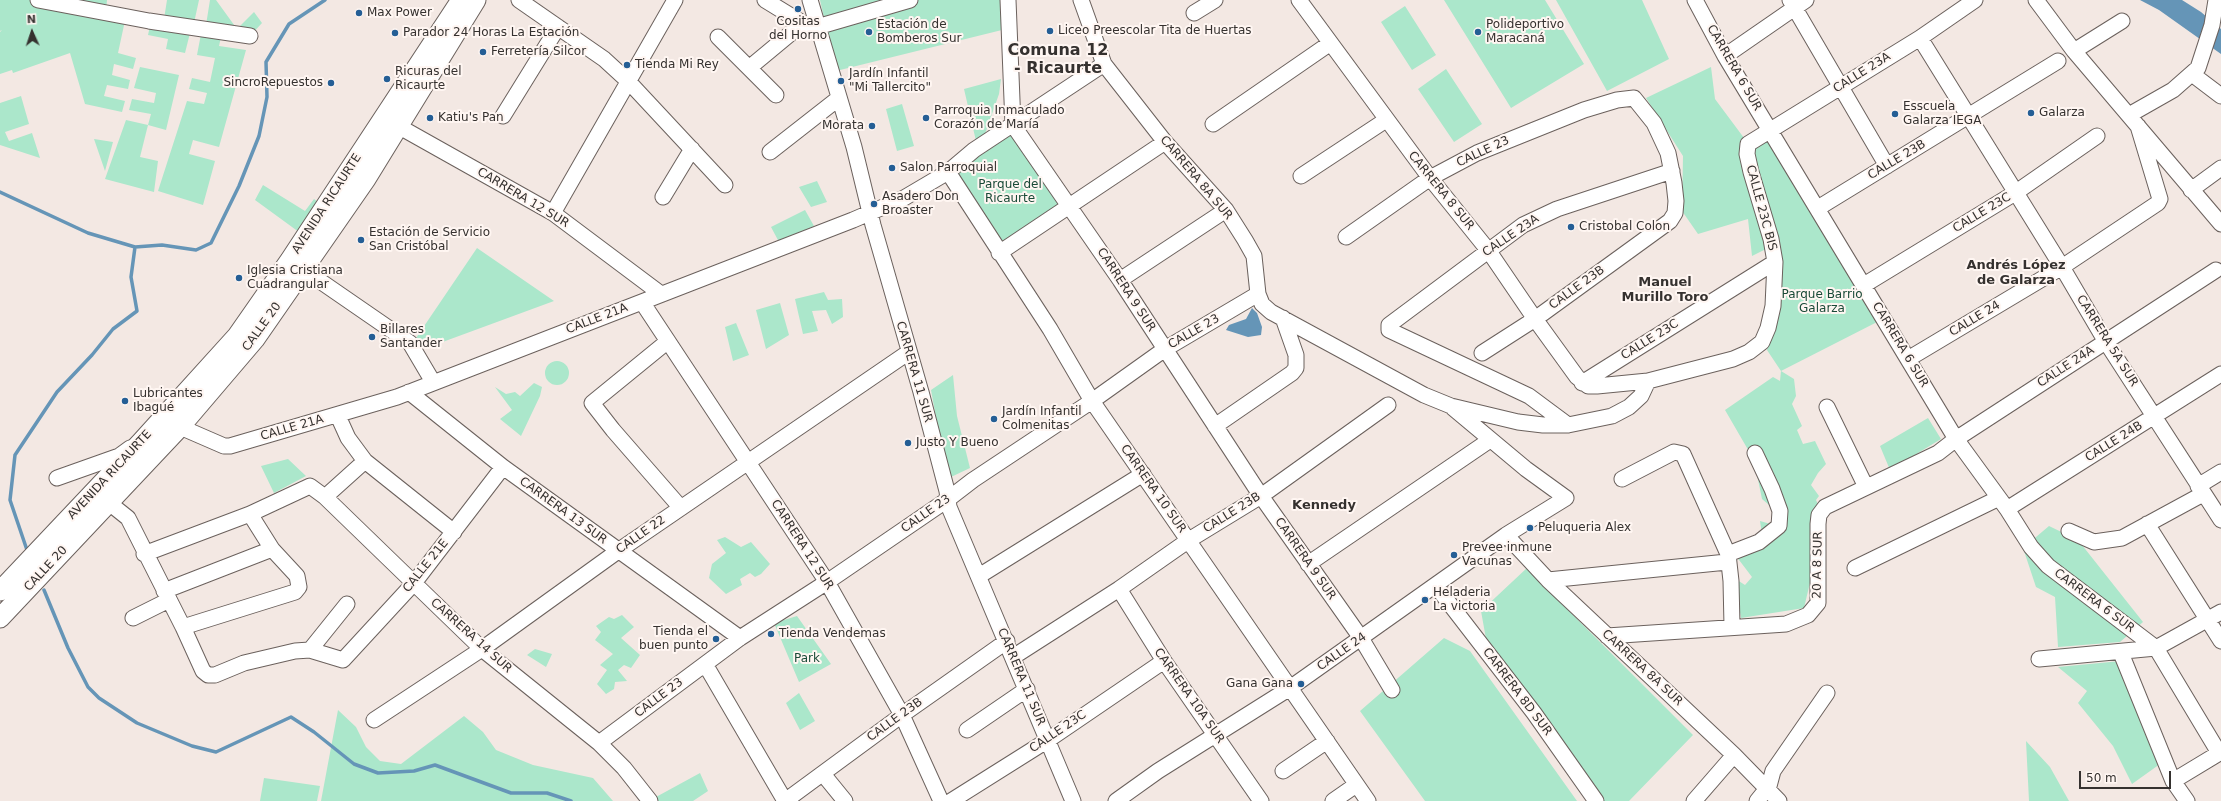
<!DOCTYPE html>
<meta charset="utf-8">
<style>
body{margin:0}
#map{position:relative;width:2221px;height:801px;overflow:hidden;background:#f3e8e3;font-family:"DejaVu Sans",sans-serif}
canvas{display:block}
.north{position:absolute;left:12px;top:12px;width:40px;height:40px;-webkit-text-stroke:3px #fff6f2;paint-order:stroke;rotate:357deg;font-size:11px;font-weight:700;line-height:16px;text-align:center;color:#35312f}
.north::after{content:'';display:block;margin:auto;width:14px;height:18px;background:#35312f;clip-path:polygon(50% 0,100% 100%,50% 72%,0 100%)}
.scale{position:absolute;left:2079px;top:771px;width:92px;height:18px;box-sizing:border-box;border:2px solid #35312f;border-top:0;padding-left:5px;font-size:12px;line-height:14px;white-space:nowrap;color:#35312f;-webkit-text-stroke:3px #fff6f2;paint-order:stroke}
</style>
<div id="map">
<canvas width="2221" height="801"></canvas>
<div class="north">N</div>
<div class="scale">50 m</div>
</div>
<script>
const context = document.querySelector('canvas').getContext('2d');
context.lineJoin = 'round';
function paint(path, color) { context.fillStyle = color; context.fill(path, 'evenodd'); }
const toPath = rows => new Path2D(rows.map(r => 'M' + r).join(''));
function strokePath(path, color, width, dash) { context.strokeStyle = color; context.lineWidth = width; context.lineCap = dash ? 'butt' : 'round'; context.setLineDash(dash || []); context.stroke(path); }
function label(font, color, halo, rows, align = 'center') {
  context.font = font + ' "DejaVu Sans",sans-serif'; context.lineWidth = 4; context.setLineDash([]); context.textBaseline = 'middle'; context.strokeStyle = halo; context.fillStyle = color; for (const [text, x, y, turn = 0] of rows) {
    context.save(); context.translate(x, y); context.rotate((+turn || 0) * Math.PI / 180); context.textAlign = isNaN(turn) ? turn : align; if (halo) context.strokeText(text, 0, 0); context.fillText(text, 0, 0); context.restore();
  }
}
paint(toPath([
 [0,0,107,0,106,10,126,16,118,53,136,58,133,69,114,64,112,75,130,80,128,89,107,85,104,96,125,101,122,112,85,104,70,53,13,73,12,70,0,74,0,32,2,30,0,31],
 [167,0,199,0,194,23,164,19],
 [210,0,216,0,237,29,254,12,262,23,250,36,206,25],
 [820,0,1004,0,1006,29,836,71],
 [1444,0,1545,0,1584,64,1511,108],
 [1556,0,1642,0,1669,59,1607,91],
 [1405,6,1436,55,1412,70,1381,22],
 [150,26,190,33,185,53,166,49,168,39,148,35],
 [201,34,221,37,219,46,246,50,219,147,193,140,189,154,215,161,203,205,158,191,187,101,204,104,207,93,189,89,192,78,210,82,215,58,197,55],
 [140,67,179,75,166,130,148,125,140,157,158,161,154,192,105,179,126,120,148,125,151,114,129,110,132,99,154,103,156,93,134,88],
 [1711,67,1715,99,1747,142,1742,153,1766,249,1752,256,1748,219,1698,234,1682,211,1683,156,1646,98],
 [1446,69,1482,124,1454,142,1418,89],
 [1001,79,999,94,985,134,976,141,964,89],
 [21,96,29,124,5,132,9,141,32,133,40,158,0,145,0,103],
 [902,104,914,146,897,151,886,109],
 [1013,130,1065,204,1000,245,952,169],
 [1769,135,1883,319,1781,371,1794,379,1796,396,1792,404,1802,426,1797,430,1803,444,1815,441,1826,464,1818,473,1811,485,1819,496,1816,500,1825,519,1804,608,1741,618,1734,578,1745,585,1752,577,1736,556,1762,534,1760,521,1774,525,1776,511,1762,499,1754,460,1725,410,1773,377,1780,381,1781,371,1767,350,1779,293,1780,241,1751,147],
 [94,139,113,142,105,171],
 [817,181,827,202,811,207,799,187],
 [263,185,305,211,314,199,323,206,303,235,255,200],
 [805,210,814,226,779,242,771,227],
 [477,248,554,301,429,347,414,341],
 [824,292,828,300,842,299,843,317,832,324,826,310,812,311,818,331,803,334,795,299],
 [780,303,789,335,766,349,756,310],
 [736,323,749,355,733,361,725,327],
 '545 373a12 12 0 1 1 24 0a12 12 0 1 1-24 0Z',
 [953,375,957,416,970,468,951,477,937,423,931,390],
 [534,383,542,387,540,396,521,436,500,419,512,410,495,387,506,394,515,392,520,396],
 [1928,418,1941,439,1890,470,1880,446],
 [288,459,306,476,274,493,261,466],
 [2049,526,2078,540,2143,622,2120,642,2058,647,2055,597,2036,587,2023,548],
 [725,537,741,547,751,542,770,564,761,574,755,577,750,573,740,579,742,585,726,594,709,578,712,564,726,553,717,540],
 [1528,567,1537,579,1693,735,1629,801,1602,801,1488,650,1481,611],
 [622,615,634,627,621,638,640,655,631,668,624,665,618,670,627,681,615,682,614,689,606,694,597,684,607,670,600,665,613,654,595,640,601,632,596,626,609,617,614,619],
 [797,616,831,664,799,682,774,623],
 [1444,638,1470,651,1577,801,1425,801,1360,711],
 [535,649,552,654,546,667,527,655],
 [2121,661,2160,764,2132,784,2113,746,2078,703,2087,691,2058,667],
 [799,693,815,721,800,730,786,703],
 [338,710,356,727,366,747,380,761,401,764,464,716,483,732,496,750,533,765,593,778,613,801,321,801],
 [2026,741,2050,767,2069,801,2029,801],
 [700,773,708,791,693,801,658,801,656,797],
 [264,778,320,786,317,801,260,801]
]), '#abe7cb');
paint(toPath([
 [2140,0,2182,0,2201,12,2221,29,2221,54,2159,10],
 [1252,308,1257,313,1262,327,1261,335,1248,337,1226,330,1229,325,1246,319]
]), '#6595b7');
strokePath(toPath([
 [0,192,88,233,135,247],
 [28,553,10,500,15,455,57,392,92,355,113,329,137,311,131,277,135,247,162,245,196,250,211,243,239,186,259,136,267,97,266,62,289,24,325,0],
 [44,590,68,648,88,687,99,698,137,723,192,746,216,752,291,717,314,732,354,764,378,773,414,771,435,765,511,793,547,793,571,801]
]), '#6595b7', 3.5);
const minor = toPath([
 [38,0,149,21,250,36],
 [519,0,604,59,628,81,725,185],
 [765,0,809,27,817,27,910,0],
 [810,0,854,147,873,225,921,392,947,491,949,507,1073,801],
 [1008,0,1013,125,1120,280,1261,496,1361,638,1392,690],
 [1081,0,1104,64,1165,142,1226,210,1245,240,1254,256,1258,294,1262,304,1271,312,1424,395,1451,406,1518,422,1543,425,1568,425,1612,416,1629,407,1641,396,1648,381],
 [1299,0,1430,178,1488,250,1535,319,1577,377,1588,386,1597,386,1648,381,1733,359,1749,352,1762,342,1768,328,1773,306,1775,262,1771,239,1751,172,1747,154,1748,144,1920,38,1975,0],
 [1695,0,1725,56,1956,439,2007,509,2031,547,2048,566,2156,648,2219,753],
 [1790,0,1887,166],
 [2036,0,2074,51,2221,224],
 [1194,13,1215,0],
 [718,37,776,95],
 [1920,38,2062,267,2106,342,2221,520],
 [2074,51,2122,21],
 [1725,56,1806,0],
 [749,68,802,24],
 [2192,74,2221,96],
 [2129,115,2173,90,2198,68,2212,25,2216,0],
 [503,116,558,27],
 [1213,124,1329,44],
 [398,126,553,213,661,294],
 [770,152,839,98],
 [948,172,1050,329,1092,401,1368,801],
 [1301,176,1386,120],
 [2191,190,2221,168],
 [663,197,692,149],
 [1818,208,2058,61],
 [553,213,675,0],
 [1346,237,1430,178,1477,153,1584,110,1617,100,1634,98,1654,123,1668,153,1674,183,1676,201,1675,213,1670,221,1535,319,1482,353],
 [999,253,1165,142],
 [294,263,410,343,433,382],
 [1120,280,1226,210],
 [1864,285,2015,193,2097,136],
 [642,302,827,582,902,715,941,801],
 [668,341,592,403,613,430,681,508],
 [1908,359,2062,267,2158,203,2160,199,2138,126],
 [1582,383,1775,262],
 [409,392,503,467,740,638],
 [1827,407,1866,487],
 [338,416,348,438,365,461,454,532],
 [171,423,224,446,230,446,397,397,853,220,904,198,948,172,974,150,1104,64],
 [1568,425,1529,396,1389,330,1389,325,1523,225,1557,209,1672,171],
 [1215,426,1292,373,1296,368,1296,355,1283,318],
 [57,478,119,456,130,448],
 [1622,479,1674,452,1683,454,1728,554,1731,581,1732,626],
 [2198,486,2221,472],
 [325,497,365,461],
 [108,502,128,518,183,627,203,671,208,675,215,675,244,663,295,651,310,650,343,660,414,583,503,467],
 [2007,509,2221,374],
 [2147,524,2221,641],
 [2069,531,2094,542,2122,538,2203,494],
 [1506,535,1548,580,1734,755,1779,801],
 [144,554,250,514,310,486,325,497,482,649,599,743,624,768,650,801],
 [1728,554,1759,542,1779,526,1780,511,1772,489,1755,453],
 [1308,564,1490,440],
 [1855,568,1999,498],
 [979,576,1143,474],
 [1548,580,1727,562],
 [1436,586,1534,713,1596,801],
 [1119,589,1164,661,1261,801],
 [164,591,272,549],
 [133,618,169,600],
 [183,627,295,592,299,587,297,576,272,549,250,514],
 [1607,636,1786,624,1808,615,1818,603,1818,524,1819,515,1825,507,1938,453,1956,439,2216,270],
 [310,650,347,604],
 [2121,653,2173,781,2187,801],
 [1013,657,1119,589,1189,540,1261,496,1388,405],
 [2039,659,2156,648,2221,612],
 [705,664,785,801,902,715,1007,641],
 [374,720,482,649,618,551,909,352],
 [967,730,1027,689],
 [599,743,740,638,827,582,947,500,973,480,1092,401,1165,349,1258,294],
 [1283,771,1327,741],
 [823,774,845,801],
 [2173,781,2221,752],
 [951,801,1048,740,1164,661],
 [1116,801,1158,771,1290,688,1506,535,1566,498,1526,469,1453,408],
 [1333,801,1356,785],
 [1694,801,1734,755],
 [1757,801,1769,786,1773,771,1827,693]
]);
const major = toPath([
 [0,591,141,442,237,336,290,260,461,0],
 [0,618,180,427,255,339,366,179,476,0]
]);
strokePath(minor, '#6b615d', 17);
strokePath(major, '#6b615d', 21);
strokePath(minor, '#fff', 15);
strokePath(major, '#fff', 19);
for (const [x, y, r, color] of [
 [798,9,4,"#245e95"],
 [359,13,4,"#245e95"],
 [1050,31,4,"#245e95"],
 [869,32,4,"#245e95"],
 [1478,32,4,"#245e95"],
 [395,33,4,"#245e95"],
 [483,52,4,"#245e95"],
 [627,65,4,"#245e95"],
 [387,79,4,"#245e95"],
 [841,81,4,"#245e95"],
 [331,83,4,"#245e95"],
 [2031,113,4,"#245e95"],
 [1895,114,4,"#245e95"],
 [430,118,4,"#245e95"],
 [926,118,4,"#245e95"],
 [872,126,4,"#245e95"],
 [892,168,4,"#245e95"],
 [874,204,4,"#245e95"],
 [1571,227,4,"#245e95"],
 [361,240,4,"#245e95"],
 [239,278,4,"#245e95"],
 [372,337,4,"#245e95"],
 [125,401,4,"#245e95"],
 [994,419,4,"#245e95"],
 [908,443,4,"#245e95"],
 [1530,528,4,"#245e95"],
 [1454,555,4,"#245e95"],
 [1425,600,4,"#245e95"],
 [771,634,4,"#245e95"],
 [716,639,4,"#245e95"],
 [1301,684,4,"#245e95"]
]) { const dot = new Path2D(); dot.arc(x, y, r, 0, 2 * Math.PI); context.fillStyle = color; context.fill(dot); strokePath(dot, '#fff6f2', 1.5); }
label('12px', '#35312f', '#fff6f2', [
 ["Max Power",367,13],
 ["Cositas",798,22,"center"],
 ["del Horno",798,36,"center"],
 ["Estación de",877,25],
 ["Bomberos Sur",877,39],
 ["Polideportivo",1486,25],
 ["Maracaná",1486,39],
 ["Liceo Preescolar Tita de Huertas",1058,31],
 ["Parador 24 Horas La Estación",403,33],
 ["Ferretería Silcor",491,52],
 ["Tienda Mi Rey",635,65],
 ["Ricuras del",395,72],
 ["Ricaurte",395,86],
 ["Jardín Infantil",849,74],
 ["\"Mi Tallercito\"",849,88],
 ["SincroRepuestos",323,83,"right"],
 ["Esscuela",1903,107],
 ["Galarza IEGA",1903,121],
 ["Parroquia Inmaculado",934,111],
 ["Corazón de María",934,125],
 ["Galarza",2039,113],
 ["Katiu's Pan",438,118],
 ["Morata",864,126,"right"],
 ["Salon Parroquial",900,168],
 ["Asadero Don",882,197],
 ["Broaster",882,211],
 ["Cristobal Colon",1579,227],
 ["Estación de Servicio",369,233],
 ["San Cristóbal",369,247],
 ["Iglesia Cristiana",247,271],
 ["Cuadrangular",247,285],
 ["Billares",380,330],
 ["Santander",380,344],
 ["Lubricantes",133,394],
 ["Ibagué",133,408],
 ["Jardín Infantil",1002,412],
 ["Colmenitas",1002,426],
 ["Justo Y Bueno",916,443],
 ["Peluqueria Alex",1538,528],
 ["Prevee inmune",1462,548],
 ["Vacunas",1462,562],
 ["Heladeria",1433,593],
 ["La victoria",1433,607],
 ["Tienda el",708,632,"right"],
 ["buen punto",708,646,"right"],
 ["Tienda Vendemas",779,634],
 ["Gana Gana",1293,684,"right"]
], 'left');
label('12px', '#35312f', '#fff6f2', [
 ["CARRERA 6 SUR",1734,68,60],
 ["CALLE 23A",1862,73,-32],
 ["CALLE 23",1483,152,-25],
 ["CALLE 23B",1897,160,-31],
 ["CARRERA 8A SUR",1196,178,50],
 ["CARRERA 8 SUR",1441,191,51],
 ["CARRERA 12 SUR",523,198,31],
 ["AVENIDA RICAURTE",327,204,-57],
 ["CALLE 23C BIS",1761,208,75],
 ["CALLE 23C",1982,213,-31],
 ["CALLE 23A",1511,236,-34],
 ["CALLE 23B",1577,288,-36],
 ["CARRERA 9 SUR",1126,290,57],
 ["CALLE 21A",597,319,-21],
 ["CALLE 24",1975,319,-31],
 ["CALLE 20",262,327,-54],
 ["CALLE 23",1194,332,-30],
 ["CALLE 23C",1650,340,-32],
 ["CARRERA 5A SUR",2107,341,58],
 ["CARRERA 6 SUR",1900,345,59],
 ["CALLE 24A",2066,367,-33],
 ["CARRERA 11 SUR",914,372,74],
 ["CALLE 21A",292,428,-16],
 ["CALLE 24B",2114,442,-32],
 ["AVENIDA RICAURTE",110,475,-47],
 ["CARRERA 10 SUR",1153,489,55],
 ["CARRERA 13 SUR",563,511,36],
 ["CALLE 23B",1232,513,-32],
 ["CALLE 23",926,514,-35],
 ["CALLE 22",641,535,-35],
 ["CARRERA 12 SUR",802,545,57],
 ["CARRERA 9 SUR",1305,559,55],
 ["20 A 8 SUR",1818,565,-89],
 ["CALLE 21E",426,566,-51],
 ["CALLE 20",46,569,-47],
 ["CARRERA 6 SUR",2094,601,37],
 ["CARRERA 14 SUR",471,636,42],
 ["CALLE 24",1342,652,-35],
 ["CARRERA 8A SUR",1642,668,43],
 ["CARRERA 11 SUR",1021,677,67],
 ["CARRERA 8D SUR",1517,692,53],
 ["CARRERA 10A SUR",1189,696,55],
 ["CALLE 23",659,698,-37],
 ["CALLE 23B",895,720,-36],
 ["CALLE 23C",1058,732,-34]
]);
label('12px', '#194a37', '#fff6f2', [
 ["Parque del",1010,185],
 ["Ricaurte",1010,199],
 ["Parque Barrio",1822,295],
 ["Galarza",1822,309],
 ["Park",807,659]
]);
label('bold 13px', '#35312f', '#fff6f2', [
 ["Andrés López",2016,266],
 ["de Galarza",2016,281],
 ["Manuel",1665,283],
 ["Murillo Toro",1665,298],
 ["Kennedy",1324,506]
]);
label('bold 16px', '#35312f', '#fff6f2', [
 ["Comuna 12",1058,51],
 ["- Ricaurte",1058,69]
]);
</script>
